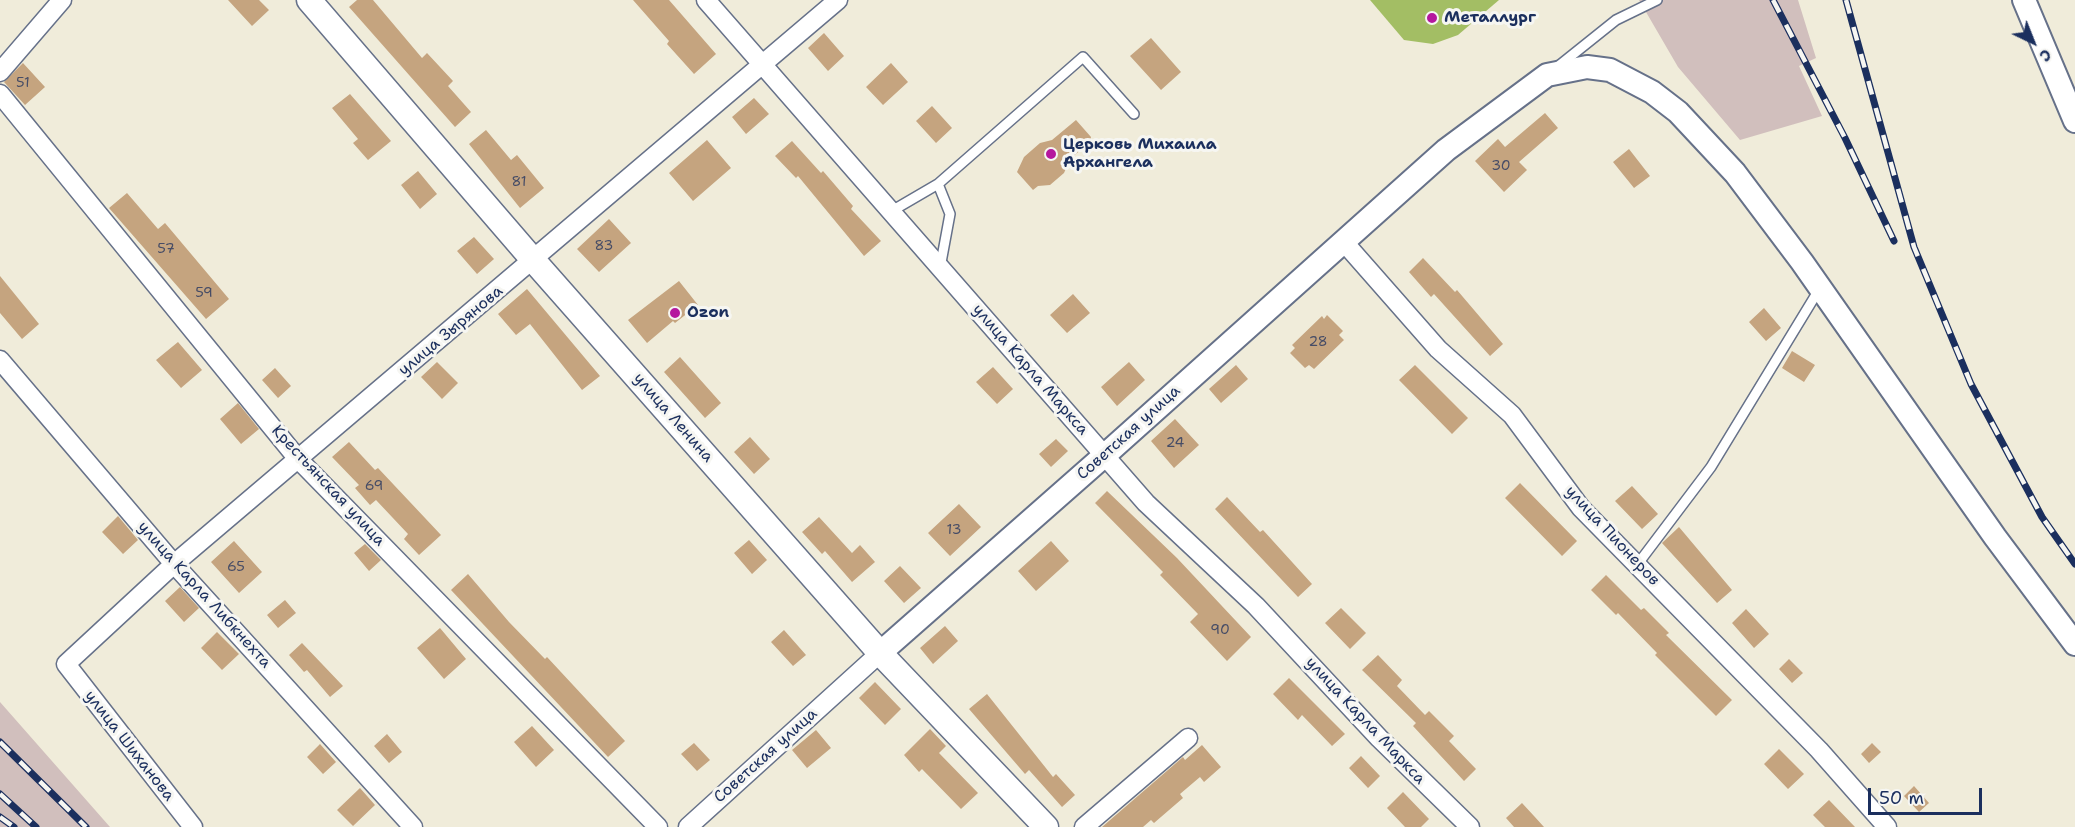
<!DOCTYPE html>
<meta charset="utf-8">
<style>
body{margin:0}
#map{position:relative;width:2075px;height:827px;overflow:hidden;background:#f0ecda;font-family:"Shantell Sans",sans-serif}
canvas{display:block}
.north{position:absolute;left:2003px;top:12px;width:60px;height:60px;-webkit-text-stroke:4px #f6f6f2;paint-order:stroke;rotate:137deg;font-size:16px;font-weight:700;line-height:24px;text-align:center;color:#1b2f5e}
.north::after{content:'';display:block;margin:auto;width:21px;height:27px;background:#1b2f5e;clip-path:polygon(50% 0,100% 100%,50% 72%,0 100%)}
.scale{position:absolute;left:1868px;top:788px;width:114px;height:27px;box-sizing:border-box;border:3px solid #1b2f5e;border-top:0;padding-left:8px;font-size:18px;line-height:21px;white-space:nowrap;color:#1b2f5e;-webkit-text-stroke:4px #f6f6f2;paint-order:stroke}
</style>
<div id="map">
<canvas width="2075" height="827"></canvas>
<div class="north">С</div>
<div class="scale">50 m</div>
</div>
<script>
const context = document.querySelector('canvas').getContext('2d');
context.lineJoin = 'round';
function paint(path, color) { context.fillStyle = color; context.fill(path, 'evenodd'); }
const toPath = rows => new Path2D(rows.map(r => 'M' + r).join(''));
function strokePath(path, color, width, dash) { context.strokeStyle = color; context.lineWidth = width; context.lineCap = dash ? 'butt' : 'round'; context.setLineDash(dash || []); context.stroke(path); }
function label(font, color, halo, rows, align = 'center') {
  context.font = font + ' "Shantell Sans",sans-serif'; context.lineWidth = 6; context.setLineDash([]); context.textBaseline = 'middle'; context.strokeStyle = halo; context.fillStyle = color; for (const [text, x, y, turn = 0] of rows) {
    context.save(); context.translate(x, y); context.rotate((+turn || 0) * Math.PI / 180); context.textAlign = isNaN(turn) ? turn : align; if (halo) context.strokeText(text, 0, 0); context.fillText(text, 0, 0); context.restore();
  }
}
paint(toPath([
 [1639,0,1798,0,1816,58,1799,66,1822,116,1740,140,1678,67],
 [0,702,110,827,0,827]
]), '#d1bfbd');
paint(toPath([
 [1370,0,1499,0,1458,35,1433,44,1404,40]
]), '#a3be64');
paint(toPath([
 [228,0,259,0,269,10,252,26],
 [357,0,373,0,422,58,427,53,453,81,448,86,471,112,455,127,349,7],
 [633,0,669,0,716,54,694,74,667,44,669,41],
 [824,33,844,56,828,71,808,48],
 [1151,38,1181,72,1161,90,1130,56],
 [23,63,45,87,25,105,4,82],
 [891,63,908,82,883,105,866,87],
 [350,94,391,141,368,160,353,143,358,139,332,108],
 [754,98,769,114,746,134,732,117],
 [932,106,952,128,936,143,916,121],
 [1545,113,1558,128,1519,162,1527,170,1504,192,1475,161,1498,139,1505,147],
 [1076,120,1091,137,1090,142,1070,159,1064,173,1050,185,1038,186,1033,190,1017,172,1024,157,1040,143,1052,140],
 [486,130,511,160,517,155,544,188,520,208,469,144],
 [707,140,731,168,693,201,669,173],
 [792,141,821,173,823,171,853,206,851,209,881,241,864,256,798,176,796,178,775,156],
 [1629,149,1650,176,1634,188,1613,162],
 [418,171,437,194,420,209,401,185],
 [127,193,158,229,165,223,229,299,206,319,109,208],
 [609,219,631,243,599,272,577,249],
 [474,237,494,259,477,274,457,251],
 [1423,258,1455,292,1457,290,1503,344,1490,356,1434,294,1431,297,1409,272],
 [0,276,39,324,22,339,0,313],
 [679,281,698,305,675,323,673,321,647,343,628,320],
 [527,289,600,376,582,390,530,324,516,335,498,314],
 [1073,294,1090,313,1067,333,1050,315],
 [1764,308,1781,328,1766,341,1749,322],
 [1327,315,1343,331,1339,335,1344,340,1314,369,1309,365,1305,368,1290,353,1295,348,1292,345,1322,316,1324,319],
 [178,342,202,370,181,388,156,360],
 [1792,351,1815,365,1804,382,1782,368],
 [680,357,721,403,705,418,664,372],
 [437,362,458,383,442,399,421,377],
 [1129,362,1145,380,1117,406,1101,387],
 [1236,365,1248,379,1221,403,1209,389],
 [1415,365,1468,418,1452,434,1399,380],
 [993,367,1013,389,997,404,976,382],
 [275,368,291,386,278,398,262,380],
 [238,403,259,429,241,444,220,419],
 [1175,419,1199,445,1174,468,1151,441],
 [750,437,770,459,754,474,734,452],
 [1056,439,1068,451,1051,467,1039,454],
 [349,442,375,470,378,468,441,535,419,555,404,539,408,534,376,500,370,505,355,488,359,485,332,457],
 [1520,483,1577,541,1562,556,1505,498],
 [1632,486,1658,514,1642,529,1615,501],
 [1107,491,1177,558,1251,637,1227,661,1190,622,1198,614,1160,575,1163,572,1095,503],
 [1227,497,1260,532,1263,530,1312,584,1298,597,1215,509],
 [959,504,981,527,950,556,928,533],
 [118,516,138,540,123,554,102,532],
 [819,517,852,553,860,545,875,562,852,582,825,551,822,554,802,532],
 [1679,527,1732,590,1717,603,1662,543],
 [749,540,767,560,752,574,734,553],
 [234,541,262,572,239,593,211,562],
 [1051,541,1069,561,1036,591,1018,571],
 [365,544,381,560,369,571,354,553],
 [900,566,921,588,904,603,884,581],
 [468,574,509,622,545,659,547,657,625,741,608,757,451,590],
 [1606,575,1641,610,1644,608,1669,633,1666,635,1732,700,1716,716,1655,655,1657,653,1618,613,1616,615,1591,590],
 [180,587,199,608,184,622,165,601],
 [285,600,296,613,278,628,267,615],
 [1341,608,1366,633,1350,649,1325,623],
 [1746,609,1769,634,1754,648,1732,623],
 [945,626,958,641,933,664,920,648],
 [440,628,466,659,444,679,417,648],
 [784,630,806,655,793,666,771,642],
 [217,632,239,654,222,670,201,648],
 [302,643,343,686,330,697,307,670,304,672,289,655],
 [1378,655,1402,680,1397,686,1425,715,1429,711,1454,736,1449,741,1476,769,1464,781,1413,726,1416,723,1362,670],
 [1789,659,1803,673,1792,683,1779,669],
 [1289,678,1345,734,1332,746,1302,715,1298,720,1273,694],
 [875,682,901,709,885,725,859,698],
 [987,694,1053,777,1056,774,1075,795,1062,807,1029,770,1025,774,969,709],
 [532,726,554,750,536,767,514,742],
 [930,729,946,746,939,753,978,793,961,809,922,769,919,772,904,755],
 [816,730,831,748,807,768,792,750],
 [387,734,402,752,389,763,374,746],
 [694,743,710,760,697,771,681,754],
 [1872,743,1881,752,1869,763,1861,754],
 [320,744,336,762,323,774,307,757],
 [1202,745,1221,767,1204,782,1200,777,1180,794,1183,798,1154,823,1151,820,1143,827,1102,827,1183,757,1185,760],
 [1779,749,1804,774,1788,789,1764,764],
 [1361,756,1380,776,1368,788,1349,768],
 [1914,786,1929,803,1919,812,1904,796],
 [360,788,375,805,353,826,337,810],
 [1403,792,1429,819,1421,827,1405,827,1387,808],
 [1829,800,1855,827,1825,827,1813,815],
 [1522,803,1534,816,1544,827,1514,827,1506,818]
]), '#c5a47f');
const service = toPath([
 [1556,68,1616,20,1657,0],
 [938,184,950,214,940,268],
 [890,212,938,184,1083,57,1134,114],
 [1637,565,1711,467,1820,288]
]);
const minor = toPath([
 [706,0,1146,503,1256,606,1379,738,1470,827],
 [0,72,62,0],
 [0,94,298,459,658,827],
 [1343,241,1438,349,1512,415,1581,508,1819,750,1887,827],
 [0,360,174,564,413,827],
 [193,827,66,664,174,564,838,0],
 [688,827,880,653],
 [1084,827,1188,738]
]);
const tertiary = toPath([
 [2024,0,2075,121],
 [880,653,1105,455,1446,150,1547,75,1587,67,1610,70,1652,92,1678,112,1735,173,1802,262,1995,537,2075,644]
]);
const secondary = toPath([
 [309,0,534,261,880,653,1046,827]
]);
strokePath(service, '#667189', 12);
strokePath(minor, '#667189', 21);
strokePath(tertiary, '#667189', 26);
strokePath(secondary, '#667189', 27);
strokePath(service, '#fff', 9);
strokePath(minor, '#fff', 18);
strokePath(tertiary, '#fff', 22);
strokePath(secondary, '#fff', 24);
const rail = toPath([
 [1773,0,1845,138,1894,241],
 [1846,0,1914,247,1971,384,2042,517,2075,564],
 [0,742,86,827],
 [0,794,36,827],
 [0,817,14,827]
]);
strokePath(rail, '#1b2f5e', 7);
strokePath(rail, '#f6f6f2', 4.5, [14]);
for (const [x, y, r, color] of [
 [1432,18,6,"#b5179e"],
 [1051,154,6,"#b5179e"],
 [675,313,6,"#b5179e"]
]) { const dot = new Path2D(); dot.arc(x, y, r, 0, 2 * Math.PI); context.fillStyle = color; context.fill(dot); strokePath(dot, '#f6f6f2', 2); }
label('14px', '#464c66', null, [
 ["51",23,83],
 ["30",1501,166],
 ["81",519,182],
 ["83",604,246],
 ["57",166,249],
 ["59",204,293],
 ["28",1318,342],
 ["24",1175,443],
 ["69",374,486],
 ["13",954,530],
 ["65",236,567],
 ["90",1220,630]
]);
label('bold 16px', '#1b2f5e', '#f6f6f2', [
 ["Металлург",1444,18],
 ["Церковь Михаила",1063,145],
 ["Архангела",1063,163],
 ["Ozon",687,313]
], 'left');
label('16px', '#1b2f5e', '#f6f6f2', [
 ["улица Зырянова",451,331,-40],
 ["улица Карла Маркса",1030,370,49],
 ["улица Ленина",673,418,49],
 ["Советская улица",1129,433,-42],
 ["Крестьянская улица",328,486,47],
 ["улица Пионеров",1612,536,47],
 ["улица Карла Либкнехта",204,595,48],
 ["улица Карла Маркса",1365,721,47],
 ["улица Шиханова",129,746,52],
 ["Советская улица",766,756,-42]
]);
</script>
